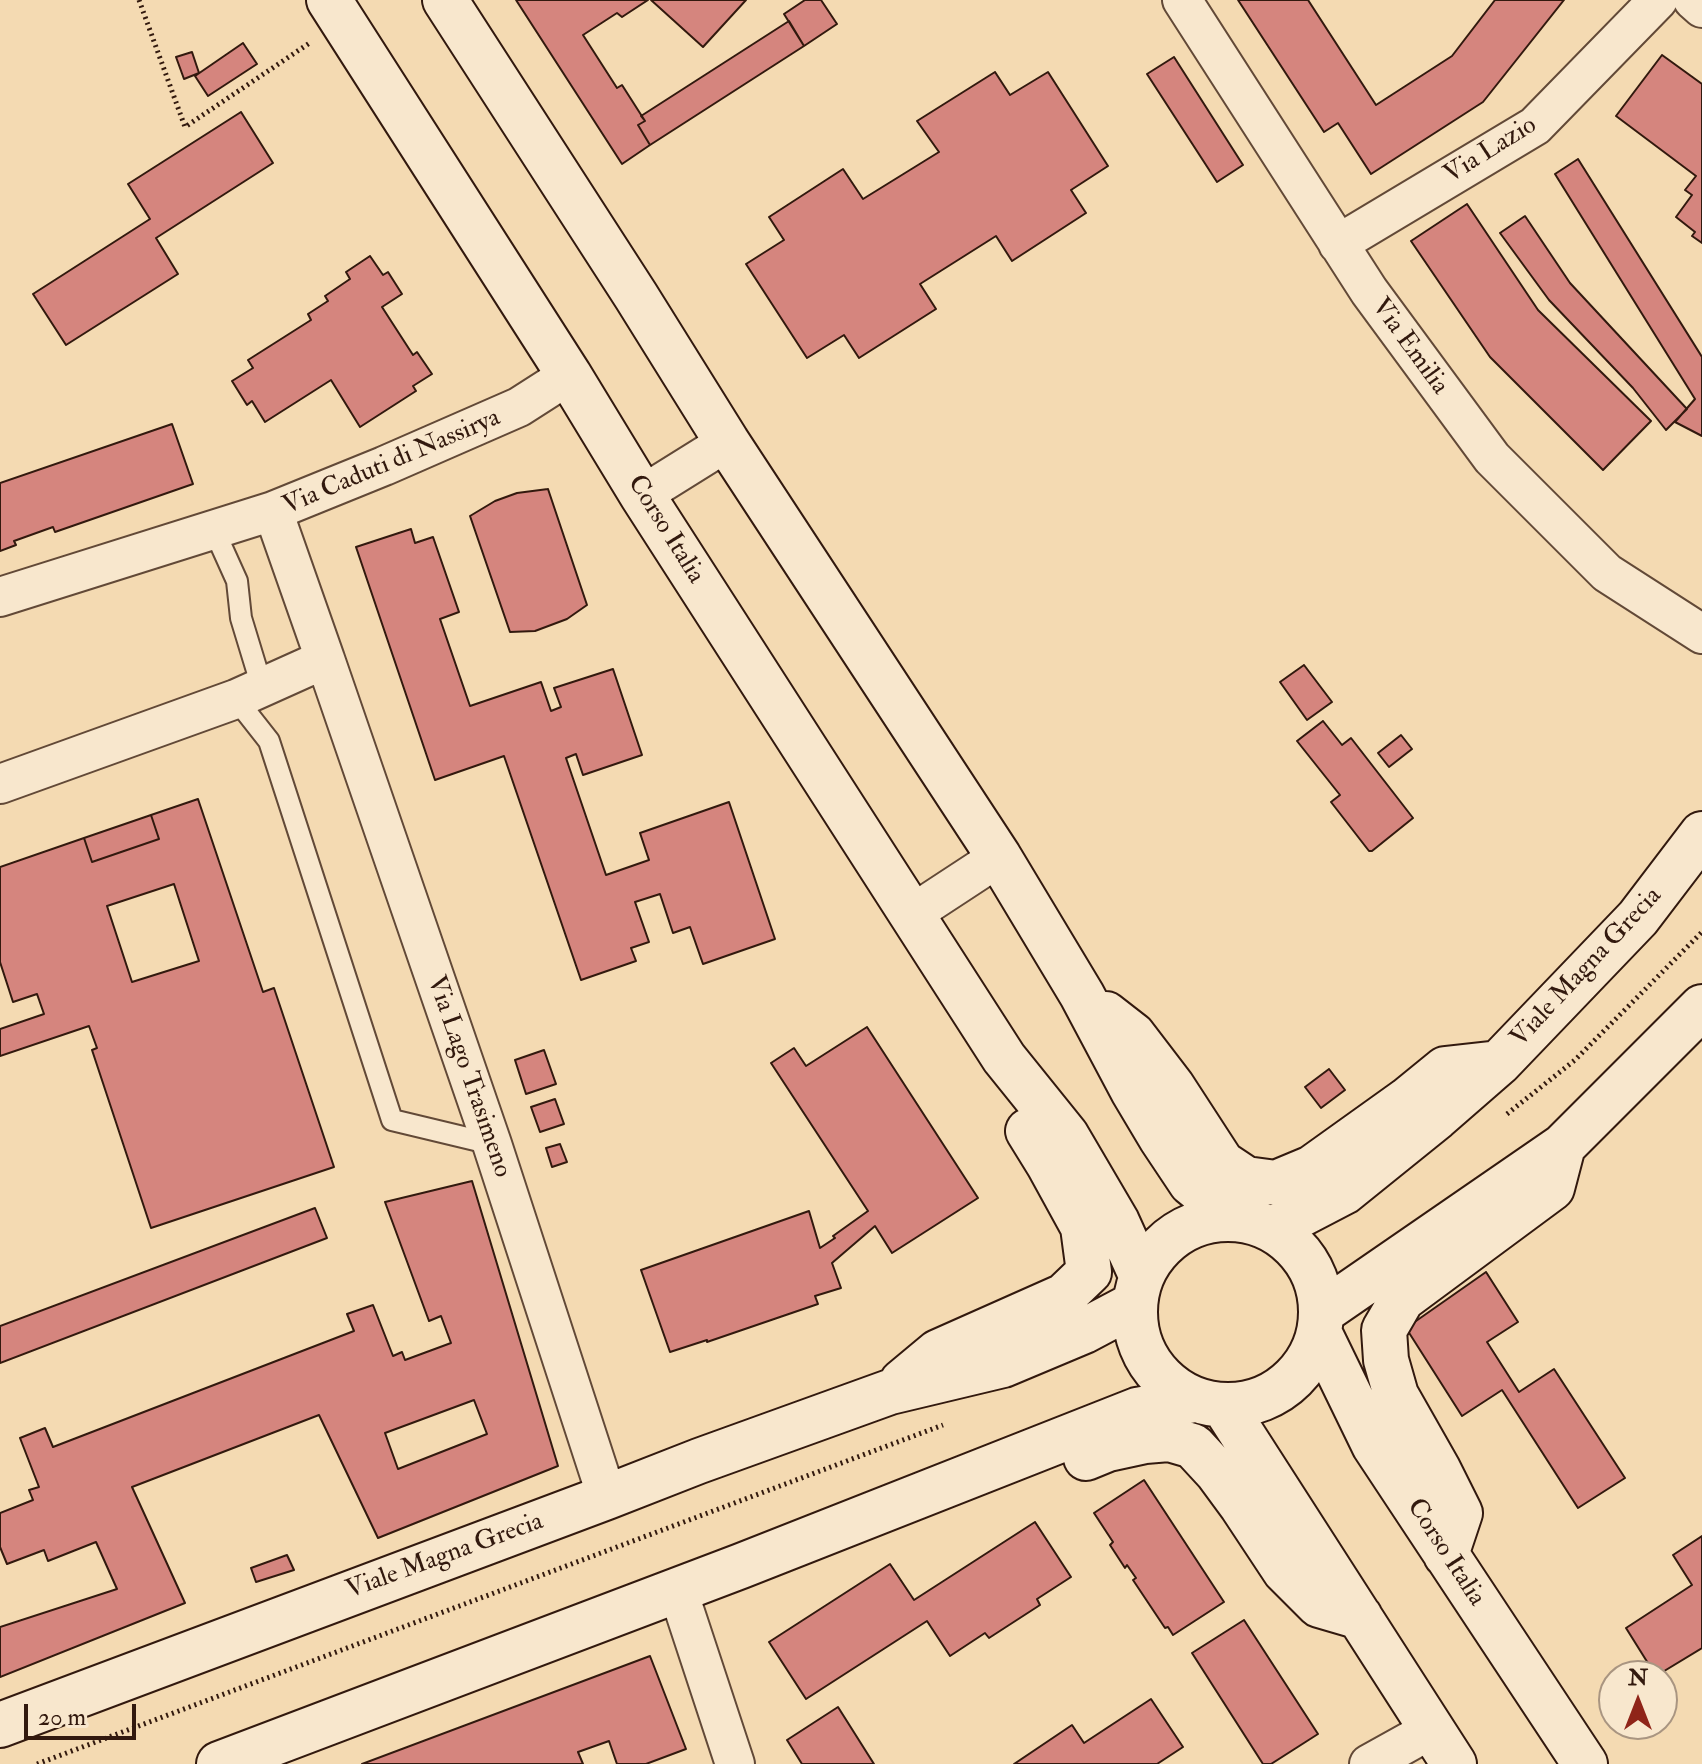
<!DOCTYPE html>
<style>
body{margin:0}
#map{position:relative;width:1702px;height:1764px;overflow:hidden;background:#f4dab2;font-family:"IM FELL Double Pica",serif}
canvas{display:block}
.north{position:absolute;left:1598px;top:1660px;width:80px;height:80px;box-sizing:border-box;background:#f8e7cd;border:2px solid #a99581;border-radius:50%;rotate:0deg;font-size:22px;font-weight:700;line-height:32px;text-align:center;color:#32190e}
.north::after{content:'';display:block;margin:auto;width:28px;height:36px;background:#8f2418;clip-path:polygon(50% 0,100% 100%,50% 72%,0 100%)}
.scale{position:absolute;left:24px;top:1704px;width:112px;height:36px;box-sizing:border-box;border:4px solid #32190e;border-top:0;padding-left:10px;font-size:24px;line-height:28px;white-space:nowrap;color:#32190e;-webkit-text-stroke:6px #f8e7cd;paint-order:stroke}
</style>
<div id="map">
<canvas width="1702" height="1764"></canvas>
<div class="north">N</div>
<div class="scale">20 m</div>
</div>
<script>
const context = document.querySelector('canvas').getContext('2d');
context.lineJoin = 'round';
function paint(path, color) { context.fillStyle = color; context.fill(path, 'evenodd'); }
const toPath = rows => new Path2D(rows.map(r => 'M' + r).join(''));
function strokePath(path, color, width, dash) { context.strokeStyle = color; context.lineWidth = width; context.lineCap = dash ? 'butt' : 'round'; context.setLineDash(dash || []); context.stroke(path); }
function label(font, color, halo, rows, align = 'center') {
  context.font = font + ' "IM FELL Double Pica",serif'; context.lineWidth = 6; context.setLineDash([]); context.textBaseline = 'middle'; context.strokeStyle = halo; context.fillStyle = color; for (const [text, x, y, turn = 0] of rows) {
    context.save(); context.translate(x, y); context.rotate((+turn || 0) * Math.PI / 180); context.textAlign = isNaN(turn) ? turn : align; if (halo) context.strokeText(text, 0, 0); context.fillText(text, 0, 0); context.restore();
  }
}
const building = toPath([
 [516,0,648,0,622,17,617,13,583,35,617,88,622,85,645,121,638,125,650,145,622,164,516,0],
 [651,0,746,0,703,47,651,0],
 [805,0,821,0,837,24,804,46,784,14,805,0],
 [1238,0,1308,0,1376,105,1452,56,1495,0,1564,0,1483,102,1371,174,1338,123,1324,132,1238,0],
 [789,21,804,46,650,145,638,125,645,121,641,116,789,21],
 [243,43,257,64,208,96,195,76,243,43],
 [192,52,199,73,184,79,176,57,192,52],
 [1662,55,1702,84,1702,243,1692,236,1695,232,1676,217,1692,195,1685,190,1696,176,1616,116,1662,55],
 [1174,57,1243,165,1217,182,1147,74,1174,57],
 [995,72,1010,95,1048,72,1108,166,1071,190,1086,213,1012,261,996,236,920,284,936,309,859,358,844,335,807,358,746,264,784,240,769,217,843,169,863,199,939,152,917,121,995,72],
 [241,112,273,163,156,238,178,274,66,345,33,294,150,219,128,184,241,112],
 [1578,159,1702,357,1702,436,1675,422,1695,399,1555,174,1578,159],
 [1467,204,1538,310,1651,421,1603,470,1490,357,1411,241,1467,204],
 [1525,216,1570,283,1687,409,1666,430,1633,388,1549,300,1500,233,1525,216],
 [370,256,383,275,388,272,402,294,382,307,413,355,417,352,432,374,413,386,416,391,360,427,331,380,265,422,252,401,247,405,232,381,253,368,248,360,311,320,308,314,328,301,325,296,350,279,346,272,370,256],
 [172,424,193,484,55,532,53,527,14,541,16,545,0,551,0,483,172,424],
 [548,489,587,605,567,619,535,631,510,632,470,516,495,501,517,493,548,489],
 [411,529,415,543,433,537,459,612,440,619,470,706,541,682,551,711,561,707,554,688,613,669,642,755,583,775,576,754,566,758,606,875,649,860,640,833,729,802,775,939,703,964,690,927,673,933,660,894,635,902,649,942,631,948,636,961,581,980,504,756,435,780,356,547,411,529],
 [1304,665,1332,702,1307,720,1280,682,1304,665],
 [1323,721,1342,745,1351,738,1413,818,1372,851,1369,851,1331,802,1340,795,1297,741,1323,721],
 [1401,735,1412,749,1389,767,1378,753,1401,735],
 [198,799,263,992,274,988,334,1167,151,1228,92,1050,97,1048,89,1026,0,1056,0,1029,44,1014,37,994,13,1002,0,962,0,867,84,838,92,862,159,839,151,815,198,799],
 [174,884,199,961,132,982,107,906,174,884],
 [151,815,159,839,92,862,84,838,151,815],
 [867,1027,978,1198,892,1253,875,1226,832,1263,841,1288,815,1296,818,1304,707,1342,707,1340,670,1352,641,1270,809,1211,820,1248,835,1238,833,1236,868,1211,771,1063,794,1048,806,1066,867,1027],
 [544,1050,556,1084,526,1094,515,1060,544,1050],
 [1329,1069,1345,1090,1321,1108,1305,1087,1329,1069],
 [555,1099,564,1124,540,1132,531,1107,555,1099],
 [560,1144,567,1162,552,1167,546,1148,560,1144],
 [472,1181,558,1466,378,1538,319,1415,132,1487,185,1603,0,1677,0,1627,117,1589,96,1542,48,1561,44,1550,7,1564,0,1547,0,1513,33,1500,29,1490,39,1487,20,1438,45,1428,53,1447,354,1331,347,1314,373,1305,393,1356,402,1352,405,1360,451,1343,441,1316,429,1321,385,1202,472,1181],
 [474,1400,487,1434,398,1469,385,1433,474,1400],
 [315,1208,327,1238,0,1363,0,1326,315,1208],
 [1486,1272,1518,1322,1487,1342,1519,1392,1554,1369,1625,1478,1578,1508,1502,1390,1462,1416,1406,1328,1486,1272],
 [1144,1480,1224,1602,1173,1635,1168,1627,1165,1628,1133,1580,1136,1578,1127,1565,1125,1568,1110,1545,1113,1542,1094,1513,1144,1480],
 [1035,1522,1071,1577,1037,1599,1040,1605,989,1638,985,1633,950,1656,927,1621,806,1699,769,1642,890,1564,914,1600,1035,1522],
 [1702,1536,1702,1648,1656,1676,1626,1628,1692,1585,1673,1555,1702,1536],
 [287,1555,294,1570,256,1582,251,1568,287,1555],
 [1244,1620,1318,1734,1271,1764,1263,1764,1192,1653,1244,1620],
 [650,1656,686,1749,646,1764,617,1764,609,1741,578,1752,583,1764,362,1764,650,1656],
 [1151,1699,1183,1747,1157,1764,1014,1764,1072,1725,1084,1743,1151,1699],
 [838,1707,874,1764,802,1764,787,1740,838,1707]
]);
paint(building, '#d5857e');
strokePath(building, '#32190e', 2);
const lane = toPath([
 [214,530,237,581,241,618,262,687],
 [236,699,269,741,392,1120,492,1144]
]);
const street = toPath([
 [1182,0,1369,291,1492,458,1607,573,1702,634],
 [1693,0,1702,8],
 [1338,244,1535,126,1658,0],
 [642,495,727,442],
 [0,597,273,511],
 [325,659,492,1144,607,1497],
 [0,784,236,699,325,659,273,511,384,466,519,407,569,375],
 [912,914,999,857],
 [678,1591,735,1764],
 [1369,1764,1432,1729]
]);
const secondary = toPath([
 [329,0,569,375,642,495,1004,1058,1066,1135,1117,1222,1141,1275],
 [445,0,636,296,727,442,999,857,1082,995,1133,1091,1161,1138,1191,1183,1233,1217],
 [1106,1014,1133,1035,1172,1086,1222,1163,1246,1179,1276,1183,1312,1168,1407,1100,1445,1069,1499,1063],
 '1135 1312a93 93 0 1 1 186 0a93 93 0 1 1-186 0Z',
 [1273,1229,1344,1192,1437,1117,1499,1063,1638,918,1702,834],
 [1322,1312,1563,1146,1702,1007],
 [1320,1334,1374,1445,1585,1764],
 [902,1382,938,1352,1064,1296,1089,1272,1083,1227,1049,1165,1028,1131],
 [1224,1406,1454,1764],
 [1086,1458,1108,1449,1145,1441,1169,1439,1193,1446,1217,1472,1242,1506,1285,1571,1319,1605,1360,1617],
 [1446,1555,1460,1513,1438,1469,1396,1395,1386,1360,1384,1330,1402,1299,1552,1188,1563,1146],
 [0,1725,607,1497,699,1461,890,1392,1003,1365,1084,1331,1133,1305],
 [219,1764,741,1566,1137,1410,1194,1400]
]);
strokePath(lane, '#624937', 24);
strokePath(street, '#624937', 42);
strokePath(secondary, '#32190e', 48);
strokePath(toPath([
 [139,0,185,127,311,42],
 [1507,1114,1575,1060,1702,932],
 [37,1764,943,1425]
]), '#32190e', 5, [2, 4]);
strokePath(lane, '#f8e7cd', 20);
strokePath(street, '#f8e7cd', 38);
strokePath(secondary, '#f8e7cd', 44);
label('26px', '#32190e', '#f8e7cd', [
 ["Via Lazio",1491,151,-32],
 ["Via Emilia",1409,347,54],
 ["Via Caduti di Nassirya",392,463,-23],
 ["Corso Italia",665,530,58],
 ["Viale Magna Grecia",1587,968,-47],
 ["Via Lago Trasimeno",468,1077,71],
 ["Corso Italia",1445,1553,57],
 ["Viale Magna Grecia",445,1557,-20]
]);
</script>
